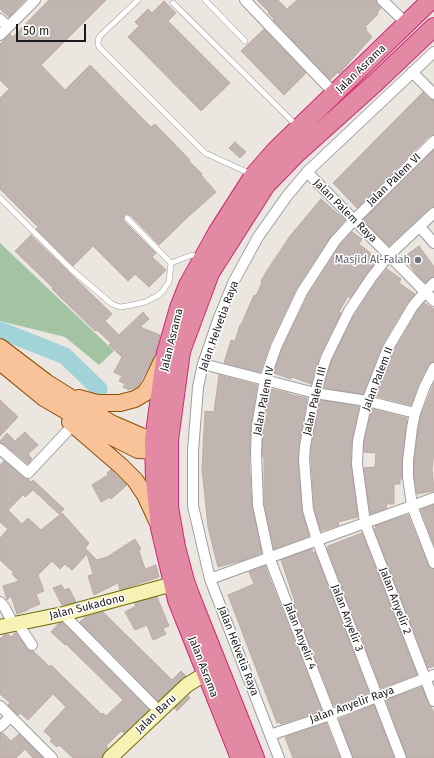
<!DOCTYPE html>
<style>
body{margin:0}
#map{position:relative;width:434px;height:758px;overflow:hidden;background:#ece6e0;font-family:"Fira Sans",sans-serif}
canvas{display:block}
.scale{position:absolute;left:16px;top:24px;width:70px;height:18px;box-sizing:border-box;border:2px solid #1a1a1a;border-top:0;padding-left:5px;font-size:12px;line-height:14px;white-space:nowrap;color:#1a1a1a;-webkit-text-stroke:3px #fff;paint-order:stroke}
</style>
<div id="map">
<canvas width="434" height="758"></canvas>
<div class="scale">50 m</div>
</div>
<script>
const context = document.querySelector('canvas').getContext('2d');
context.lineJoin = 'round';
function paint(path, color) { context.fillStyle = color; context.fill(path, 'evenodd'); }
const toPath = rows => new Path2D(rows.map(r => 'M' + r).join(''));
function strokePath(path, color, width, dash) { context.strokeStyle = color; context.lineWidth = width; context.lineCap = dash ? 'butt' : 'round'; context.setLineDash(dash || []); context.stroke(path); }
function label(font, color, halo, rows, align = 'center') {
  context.font = font + ' "Fira Sans",sans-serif'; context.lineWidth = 3; context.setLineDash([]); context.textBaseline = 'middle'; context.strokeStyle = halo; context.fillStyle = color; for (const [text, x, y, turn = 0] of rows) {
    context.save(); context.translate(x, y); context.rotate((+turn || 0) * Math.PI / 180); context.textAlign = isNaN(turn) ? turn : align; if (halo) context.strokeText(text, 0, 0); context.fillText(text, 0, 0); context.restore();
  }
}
paint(toPath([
 [0,243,114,351,99,365,65,337,0,321]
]), '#a2c4a3');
strokePath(toPath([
 [0,330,65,356,99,389]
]), '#a1d3d9', 17);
const building = toPath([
 [0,0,25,0,9,17,0,9,0,0],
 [49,0,106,0,41,65,65,90,90,65,151,127,155,124,190,160,189,161,202,174,201,175,216,192,189,216,159,245,130,215,126,214,124,215,124,221,156,253,152,257,166,270,149,287,135,274,128,281,93,246,73,266,36,229,38,227,0,189,0,98,9,89,0,80,0,44,10,34,13,37,49,0],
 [257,0,278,0,287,9,297,0,376,0,377,4,381,8,377,13,378,14,365,27,367,29,366,30,372,37,339,74,338,72,330,80,273,20,274,19,268,13,269,12,257,0],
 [164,1,176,13,168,21,230,83,201,111,128,37,139,26,135,22,148,9,152,13,164,1],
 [264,29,306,73,284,95,241,51,264,29],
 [423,92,429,99,434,100,434,135,429,136,357,208,333,183,423,92],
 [235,142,246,152,240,158,229,148,235,142],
 [434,150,434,207,430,208,389,246,363,220,434,150],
 [321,199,345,220,330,237,296,289,270,344,260,372,224,363,231,340,235,341,240,325,241,325,254,295,256,296,262,282,261,281,268,269,290,236,321,199],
 [352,232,362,239,359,244,378,259,350,298,348,296,339,312,341,313,320,355,311,384,292,377,291,379,274,373,282,349,308,295,340,245,352,232],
 [31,235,112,314,105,321,119,335,143,312,149,319,140,327,160,335,155,355,138,386,129,390,123,387,125,384,119,381,122,376,114,372,122,357,109,345,111,343,97,330,95,331,52,289,53,288,15,251,31,235],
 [419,246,434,267,434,277,430,278,425,283,417,275,404,257,419,246],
 [387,269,401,279,399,283,415,294,407,303,382,345,363,394,323,388,332,360,352,319,376,282,387,269],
 [424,303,434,309,434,362,428,365,418,385,411,405,376,396,394,351,418,310,424,303],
 [219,375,257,385,251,425,249,459,252,506,262,553,240,561,218,567,208,527,202,469,205,411,214,412,219,375],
 [434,383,434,451,432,469,434,491,417,494,414,477,414,461,418,429,421,415,434,383],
 [270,389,289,393,289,394,307,398,299,445,298,460,302,511,309,536,274,549,264,504,264,459,262,454,263,427,270,389],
 [0,400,18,417,0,436,0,400],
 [320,400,359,406,352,440,351,452,351,465,358,517,338,522,339,525,321,531,314,509,311,459,311,447,320,400],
 [372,409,407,418,402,460,402,479,400,479,400,484,394,484,394,504,386,504,387,508,370,514,364,468,375,467,376,453,364,452,364,442,372,409],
 [25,432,38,445,28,454,32,459,28,464,4,444,0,443,0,441,7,433,15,441,25,432],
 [4,461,24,478,28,479,31,482,33,480,64,509,59,514,33,490,25,497,23,495,8,510,22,524,28,518,41,530,62,513,89,543,85,548,97,560,107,557,135,539,141,549,139,551,145,569,156,565,159,577,120,590,118,583,94,595,88,576,93,574,87,554,72,570,65,564,60,569,52,561,38,575,44,591,36,594,40,604,28,609,28,610,17,614,11,596,7,600,3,586,19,581,12,574,14,573,0,560,0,538,8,529,0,522,0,465,4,461],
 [111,470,127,485,111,499,110,497,101,502,92,485,108,475,107,473,111,470],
 [434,505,434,545,421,510,434,505],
 [408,515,428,565,430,568,434,569,434,666,428,668,374,529,376,528,375,526,408,515],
 [362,533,417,675,381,688,327,548,328,547,328,546,362,533],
 [312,549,313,553,315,552,369,693,334,706,293,602,295,602,281,560,312,549],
 [265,566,322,711,281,724,280,722,277,723,228,595,254,584,249,572,265,566],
 [61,585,65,590,69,588,76,602,62,605,53,588,61,585],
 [157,597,169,626,163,628,166,634,153,640,147,625,135,630,125,612,136,606,134,603,157,597],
 [103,612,172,680,181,671,186,676,158,701,80,622,85,617,103,612],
 [63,623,149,710,124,733,121,731,106,746,108,748,104,752,102,758,73,758,59,745,57,747,50,741,52,739,44,731,66,707,53,694,28,720,20,713,18,715,8,705,10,703,0,694,0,639,4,635,8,634,11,637,16,632,27,649,29,651,33,651,50,667,51,665,101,714,103,713,106,716,123,700,66,644,65,645,51,632,58,624,63,623],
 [422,687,428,703,431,707,434,713,434,758,407,758,386,700,422,687],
 [188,696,190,698,177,711,175,708,188,696],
 [374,705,394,758,353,758,339,719,374,705],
 [326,723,340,758,293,758,285,737,326,723],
 [0,733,3,733,11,741,19,734,43,758,33,758,25,749,16,758,0,758,0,733]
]);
paint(building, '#c0b5b0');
strokePath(building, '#bdaba3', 1);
const lane = toPath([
 [138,0,99,37,98,43,99,47,205,153,251,174],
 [205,0,245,41],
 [173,3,297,126],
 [0,198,71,269,112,304,120,307,133,305,145,302,157,296,162,292,169,282,171,263,192,255,201,258],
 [127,218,171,263]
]);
const street = toPath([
 [245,0,335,94],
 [382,0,406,23],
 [0,19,8,27],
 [0,35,35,0],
 [412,72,434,94],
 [307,172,434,301],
 [420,227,434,243],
 [434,283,425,292,413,306,388,348,367,401,358,441,357,464,365,523,434,701],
 [203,364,315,393,367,401,415,413],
 [434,368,424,388,415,413,412,428,408,461,408,477,412,506,434,563],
 [0,449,28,473,73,425],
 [210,579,434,498],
 [0,602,5,608,13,624],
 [63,614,159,711],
 [18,624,32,645],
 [0,706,52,758],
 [0,727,10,717],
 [270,735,330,715,434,675],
 [279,758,210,579,193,506,193,451,198,387,203,364,218,320,234,281,258,237,287,196,307,172,434,52],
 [347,758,269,557,258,505,256,454,257,426,265,379,276,347,302,292,335,241,354,220,434,141],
 [401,758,317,540,308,510,304,459,305,446,315,393,326,358,349,311,371,278,389,255,434,213]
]);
const secondary = toPath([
 [0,627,63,614,173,584],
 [110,758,187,685,205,674]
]);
const primary = toPath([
 [0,347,46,382,111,423,141,436,154,440,165,440],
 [0,362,44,398,102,432,138,450,166,451],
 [79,398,97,403,120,403,135,399,145,393,151,384,162,361],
 [70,422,121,466,135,480,145,495,157,521]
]);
const highway = toPath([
 [240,758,177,600,160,528,155,479,154,440,166,353,179,308,188,285,217,233,254,175,275,151,431,0],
 [255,758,190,595,185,581,176,547,169,507,169,440,181,351,210,273,266,185,296,154,375,83,434,27]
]);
strokePath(lane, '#9e9e9e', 6);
strokePath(street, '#9e9e9e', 12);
strokePath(secondary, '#6b6a08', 16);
strokePath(primary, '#8c4f05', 18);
strokePath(highway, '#ce2976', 20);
strokePath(lane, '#fff', 5);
strokePath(street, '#fff', 10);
strokePath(secondary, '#f7f2b3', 14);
strokePath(primary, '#f8c399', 16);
strokePath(highway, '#e289a4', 18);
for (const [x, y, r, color] of [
 [418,260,4,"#6b7280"]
]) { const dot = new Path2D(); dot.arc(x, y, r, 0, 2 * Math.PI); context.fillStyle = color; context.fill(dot); strokePath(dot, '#fff', 1.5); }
label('11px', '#1a1a1a', '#fff', [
 ["Jalan Asrama",361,69,-44],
 ["Jalan Palem VI",394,180,-44],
 ["Jalan Palem Raya",345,211,45],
 ["Jalan Helvetia Raya",219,326,-70],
 ["Jalan Asrama",172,340,-76],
 ["Jalan Palem II",378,379,-69],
 ["Jalan Palem IV",264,401,-79],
 ["Jalan Palem III",315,401,-77],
 ["Jalan Anyelir 2",395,601,69],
 ["Jalan Sukadono",87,607,-14],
 ["Jalan Anyelir 3",347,618,69],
 ["Jalan Anyelir 4",300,636,69],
 ["Jalan Helvetia Raya",238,651,69],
 ["Jalan Asrama",203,667,69],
 ["Jalan Anyelir Raya",352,705,-20],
 ["Jalan Baru",156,714,-43]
]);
label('11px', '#5b616d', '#fff', [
 ["Masjid Al-Falah",410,260]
], 'right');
</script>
